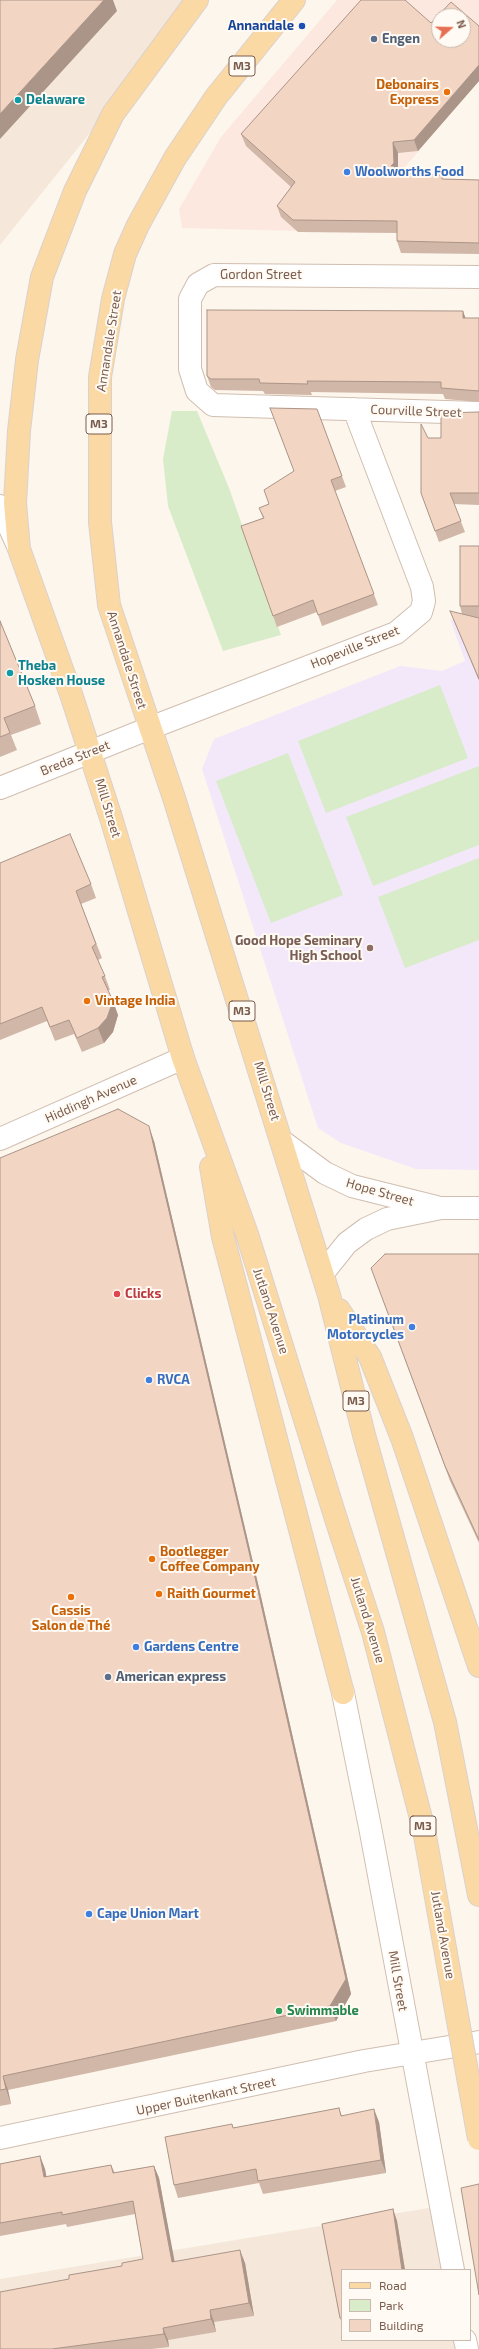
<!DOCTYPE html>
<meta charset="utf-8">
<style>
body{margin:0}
#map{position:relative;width:479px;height:2349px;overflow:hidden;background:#fdf6ec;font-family:"Exo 2",sans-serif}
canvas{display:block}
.legend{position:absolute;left:341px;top:2269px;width:130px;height:72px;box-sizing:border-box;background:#fffaf3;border:1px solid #cabbb1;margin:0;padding:5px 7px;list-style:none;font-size:12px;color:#7a5c4d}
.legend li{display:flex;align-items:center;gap:8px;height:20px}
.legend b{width:20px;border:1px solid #cabbb1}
.north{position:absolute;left:431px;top:8px;width:40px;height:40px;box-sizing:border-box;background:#fffaf3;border:1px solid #cabbb1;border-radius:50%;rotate:70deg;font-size:11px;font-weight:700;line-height:16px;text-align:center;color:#7a5c4d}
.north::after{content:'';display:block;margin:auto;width:14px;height:18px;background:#e76f51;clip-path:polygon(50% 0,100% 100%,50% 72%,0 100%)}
</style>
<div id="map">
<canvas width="479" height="2349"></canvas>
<ul class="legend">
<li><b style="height:5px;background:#fbd9a5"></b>Road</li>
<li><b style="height:11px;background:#d8ecc9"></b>Park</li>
<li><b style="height:11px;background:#f3d5c3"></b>Building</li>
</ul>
<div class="north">N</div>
</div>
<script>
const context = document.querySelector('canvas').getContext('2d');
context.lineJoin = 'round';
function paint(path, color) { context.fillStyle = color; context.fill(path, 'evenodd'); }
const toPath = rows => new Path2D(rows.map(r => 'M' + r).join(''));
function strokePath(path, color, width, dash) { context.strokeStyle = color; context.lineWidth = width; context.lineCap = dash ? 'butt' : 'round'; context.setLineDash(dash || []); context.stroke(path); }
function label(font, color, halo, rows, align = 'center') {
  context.font = font + ' "Exo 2",sans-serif'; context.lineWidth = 4; context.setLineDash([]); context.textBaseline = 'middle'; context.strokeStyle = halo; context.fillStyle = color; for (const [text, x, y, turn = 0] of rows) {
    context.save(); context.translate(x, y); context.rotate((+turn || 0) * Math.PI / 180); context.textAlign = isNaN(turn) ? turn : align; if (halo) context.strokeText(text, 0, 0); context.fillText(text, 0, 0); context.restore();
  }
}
paint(toPath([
 [0,0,197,0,0,245],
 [441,2206,453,2270,342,2270,342,2340,465,2340,467,2349,0,2349,0,2279]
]), '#f5e8da');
paint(toPath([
 [337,0,479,0,479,81,393,181,375,233,182,228,179,209,221,137],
 [439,16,463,16,463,40,439,40]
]), '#fde8e0');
paint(toPath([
 [450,619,479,626,479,1170,416,1169,341,1143,318,1128,202,769,214,739,400,666,442,671,465,661]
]), '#f3e8fa');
paint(toPath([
 [172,411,197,411,229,488,281,635,223,651,168,506,163,459],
 [440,685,468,758,326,813,298,741],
 [288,753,343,895,271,923,216,781],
 [479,766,479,845,373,886,346,817],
 [479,858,479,940,405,968,378,897]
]), '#d8ecc9');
const minor = toPath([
 [479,277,214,275,198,284,190,299,190,369,197,391,213,405,479,413],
 [0,506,18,546],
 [0,788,150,728,396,633,421,612,424,601,422,587,354,409],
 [0,1139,183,1058],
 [283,1142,325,1173,352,1186,436,1207],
 [323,1273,347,1243,366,1229,387,1219,441,1208,479,1208],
 [343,1693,370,1827,453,2270],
 [465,2340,467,2349]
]);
const tertiary = toPath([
 [0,2138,364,2061,479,2042]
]);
const primary = toPath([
 [197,0,113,114,75,191,42,277,27,360,19,431,15,503,19,549,72,697,112,821,183,1058,247,1234,336,1519],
 [294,0,216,97,175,158,138,225,125,254,113,299,100,377,100,522,109,605,174,798,329,1295,364,1435,445,1722,479,1895],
 [211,1167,223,1237,343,1693],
 [339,1310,370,1357,402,1438,479,1666]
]);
strokePath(minor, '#d1beb0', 24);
strokePath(tertiary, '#d1beb0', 24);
strokePath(primary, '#dad1cd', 24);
strokePath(minor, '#fff', 22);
strokePath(tertiary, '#fff', 22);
strokePath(primary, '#fbd9a5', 22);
const primaryBridge = toPath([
 [336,1519,373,1632,424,1830,479,2139]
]);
strokePath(primaryBridge, '#dad1cd', 24, []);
strokePath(primaryBridge, '#fbd9a5', 22);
paint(toPath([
 [431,23,479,26,479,81,418,151,398,153,398,173,442,175,443,179,479,180,479,254,401,253,397,241,397,233,298,232,281,217,277,206,291,187,246,146,241,134],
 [466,318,479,318,479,402,445,399,443,394,311,392,312,395,265,394,263,391,215,390,211,387,207,376],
 [317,409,346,487,335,491,378,605,322,626,317,612,277,627,241,526,263,518,259,508,269,504,294,471],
 [479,412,479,505,454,504,465,532,439,542,421,493,428,438,441,438],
 [479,546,479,681,450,611,462,614,460,606],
 [0,621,35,706,41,724,11,735,17,750,0,757],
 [0,863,91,884,96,898,81,904,102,958,98,960,105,976,110,990,108,990,118,1015,113,1032,104,1043,82,1052,74,1034,55,1041,47,1021,0,1040],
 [154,1141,259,1588,351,1994,336,2021,8,2090,11,2104,0,2106,0,1158],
 [479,1254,479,1543,450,1481,371,1268],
 [339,2108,342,2116,379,2122,386,2173,263,2194,259,2183,178,2198,174,2185,233,2128],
 [40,2156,45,2169,46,2177,111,2165,115,2173,154,2166,159,2178,174,2262,245,2263,254,2316,214,2322,216,2332,168,2340,169,2347,151,2349,0,2349,69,2279,122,2266,143,2259,135,2214,67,2227,66,2224,0,2236,0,2164],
 [393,2209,397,2221,405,2270,342,2270,342,2324,340,2318,322,2224]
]), '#d1b7a8');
paint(toPath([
 [104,0,113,0,117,11,0,139,0,114],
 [479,65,479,81,418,151,414,140],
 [393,142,398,153,398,174,396,178,391,166],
 [463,311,467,322,463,318],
 [113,1001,118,1015,113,1032,104,1043,98,1028],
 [149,1126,154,1141,259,1588,351,1994,336,2021,330,2006],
 [3,2076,8,2090,11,2104,6,2089],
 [374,2109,379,2122,386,2173,381,2160],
 [40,2156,45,2169,49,2190,44,2177],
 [154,2166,159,2178,177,2274,172,2262],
 [393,2209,397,2221,405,2270,402,2270],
 [240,2250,245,2263,254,2316,249,2303],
 [210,2310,214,2322,216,2332,211,2319],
 [163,2328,168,2340,169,2347,164,2334]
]), '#aa9588');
const building = toPath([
 [0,0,104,0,0,114,0,0],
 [361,0,405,0,431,23,451,2,479,26,479,65,414,140,393,142,394,163,391,166,394,166,395,173,442,175,442,179,479,180,479,243,397,241,397,221,293,220,277,206,295,182,241,134,361,0],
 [439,16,463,16,463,40,439,40,439,16],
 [207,310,463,311,463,318,479,318,479,391,441,388,441,382,307,381,308,384,260,383,259,379,211,379,207,376,207,310],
 [270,408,317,409,342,476,331,480,374,594,318,615,313,600,273,616,241,526,264,518,259,508,269,504,264,490,294,471,270,408],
 [479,412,479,493,450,493,461,521,435,531,421,493,421,424,428,438,441,438,441,413,479,412],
 [460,546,479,546,479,606,460,606,460,546],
 [450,611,479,618,479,679,450,611],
 [0,621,35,706,4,718,10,733,0,737,0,621],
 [70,834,91,884,76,891,96,944,92,947,105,976,102,977,113,1001,107,1018,98,1028,77,1038,69,1020,50,1027,42,1007,0,1024,0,863,70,834],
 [118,1109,149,1126,254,1573,346,1979,330,2006,3,2076,6,2089,0,2090,0,1158,118,1109],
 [385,1254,479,1254,479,1540,445,1466,371,1268,385,1254],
 [339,2108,341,2116,374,2109,381,2160,258,2181,256,2169,174,2185,165,2137,232,2124,233,2128,339,2108],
 [40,2156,44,2177,111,2165,113,2173,154,2166,172,2262,240,2250,249,2303,210,2310,211,2319,163,2328,164,2334,52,2349,0,2349,0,2292,69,2279,69,2275,122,2266,122,2263,143,2259,133,2201,62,2215,62,2212,0,2223,0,2164,40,2156],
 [479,2184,479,2295,461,2188,479,2184],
 [393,2209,402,2270,342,2270,342,2318,340,2318,322,2224,393,2209]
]);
paint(building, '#f3d5c3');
strokePath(building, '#aa9588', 1);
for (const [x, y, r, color] of [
 [302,26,4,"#1a4fb4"],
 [374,39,4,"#5c6f8a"],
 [447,92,4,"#e8710a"],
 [18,100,4,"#0f9aa8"],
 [347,172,4,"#3f7fe0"],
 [10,673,4,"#0f9aa8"],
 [370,948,4,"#8d6e63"],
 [87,1001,4,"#e8710a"],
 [117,1294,4,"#e0444e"],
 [412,1327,4,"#3f7fe0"],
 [149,1380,4,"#3f7fe0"],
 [152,1559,4,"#e8710a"],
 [159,1594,4,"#e8710a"],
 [71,1597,4,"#e8710a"],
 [136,1647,4,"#3f7fe0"],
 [108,1677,4,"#5c6f8a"],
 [89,1914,4,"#3f7fe0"],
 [279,2011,4,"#2e9e5b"]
]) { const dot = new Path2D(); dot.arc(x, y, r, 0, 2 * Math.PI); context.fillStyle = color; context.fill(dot); strokePath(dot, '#fffaf3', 1.5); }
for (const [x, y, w] of [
 [242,66,26],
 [99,424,26],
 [242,1011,26],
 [356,1401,26],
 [423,1826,26]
]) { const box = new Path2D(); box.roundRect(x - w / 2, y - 10, w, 20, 3); context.fillStyle = '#fffaf3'; context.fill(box); strokePath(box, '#7a5c4d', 1); }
label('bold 12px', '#7a5c4d', null, [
 ["M3",242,66],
 ["M3",99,424],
 ["M3",242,1011],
 ["M3",356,1401],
 ["M3",423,1826]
]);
label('bold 13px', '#164399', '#fffaf3', [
 ["Annandale",294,26]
], 'right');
label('bold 13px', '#4e5e75', '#fffaf3', [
 ["Engen",382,39],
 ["American express",116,1677]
], 'left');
label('bold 13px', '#c56008', '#fffaf3', [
 ["Debonairs",439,85,"right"],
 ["Express",439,100,"right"],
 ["Vintage India",95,1001],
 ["Bootlegger",160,1552],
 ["Coffee Company",160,1567],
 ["Raith Gourmet",167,1594],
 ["Cassis",71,1611,"center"],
 ["Salon de Thé",71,1626,"center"]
], 'left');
label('bold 13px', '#0d838f', '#fffaf3', [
 ["Delaware",26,100],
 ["Theba",18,666],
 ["Hosken House",18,681]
], 'left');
label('bold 13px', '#366cbe', '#fffaf3', [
 ["Woolworths Food",355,172],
 ["Platinum",404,1320,"right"],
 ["Motorcycles",404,1335,"right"],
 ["RVCA",157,1380],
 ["Gardens Centre",144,1647],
 ["Cape Union Mart",97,1914]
], 'left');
label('13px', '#7a5c4d', '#fffaf3', [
 ["Gordon Street",261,275],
 ["Annandale Street",109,341,-81],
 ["Courville Street",416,411,2],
 ["Hopeville Street",355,647,-22],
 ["Annandale Street",127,660,72],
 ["Breda Street",75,758,-22],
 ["Mill Street",108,808,73],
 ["Mill Street",267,1091,73],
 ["Hiddingh Avenue",91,1099,-24],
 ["Hope Street",380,1192,16],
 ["Jutland Avenue",271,1311,72],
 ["Jutland Avenue",368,1620,73],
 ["Jutland Avenue",443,1935,80],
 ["Mill Street",398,1981,80],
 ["Upper Buitenkant Street",206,2096,-12]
]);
label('bold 13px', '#785e54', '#fffaf3', [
 ["Good Hope Seminary",362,941],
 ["High School",362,956]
], 'right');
label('bold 13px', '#be3a42', '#fffaf3', [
 ["Clicks",125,1294]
], 'left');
label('bold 13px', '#27864d', '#fffaf3', [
 ["Swimmable",287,2011]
], 'left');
</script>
